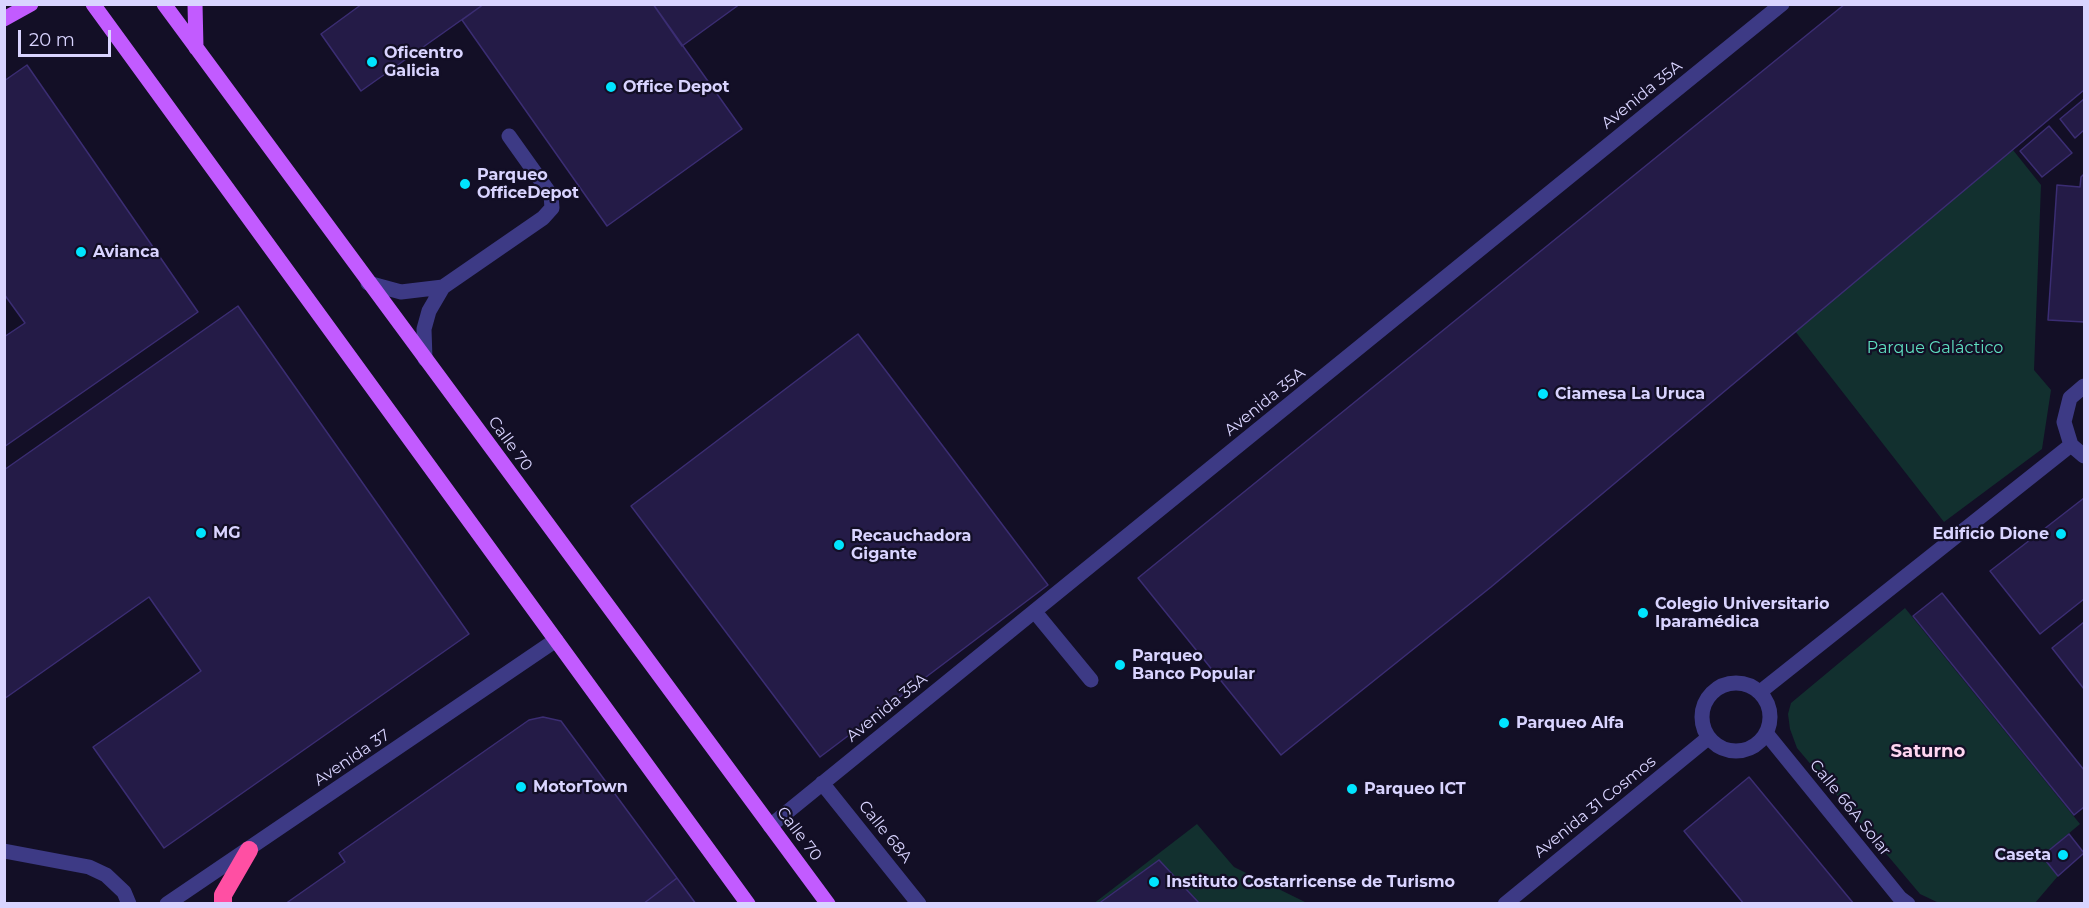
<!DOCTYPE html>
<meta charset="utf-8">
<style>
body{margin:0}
#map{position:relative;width:2089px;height:908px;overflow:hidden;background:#130f26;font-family:Montserrat,sans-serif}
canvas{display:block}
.frame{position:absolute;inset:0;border:6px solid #d9d4ff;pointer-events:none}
.scale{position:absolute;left:18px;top:30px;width:93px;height:27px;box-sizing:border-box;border:3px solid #d9d4ff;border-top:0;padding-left:8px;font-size:18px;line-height:21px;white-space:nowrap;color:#d9d4ff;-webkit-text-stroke:4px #130f26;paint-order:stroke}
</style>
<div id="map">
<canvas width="2089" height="908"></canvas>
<div class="frame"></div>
<div class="scale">20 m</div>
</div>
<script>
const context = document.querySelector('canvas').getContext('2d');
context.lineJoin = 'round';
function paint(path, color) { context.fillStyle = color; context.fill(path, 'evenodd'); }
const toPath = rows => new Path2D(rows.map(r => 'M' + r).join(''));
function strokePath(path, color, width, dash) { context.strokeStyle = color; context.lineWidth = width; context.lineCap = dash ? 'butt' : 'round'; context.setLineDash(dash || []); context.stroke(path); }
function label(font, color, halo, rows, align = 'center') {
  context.font = font + ' Montserrat,sans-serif'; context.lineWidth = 4.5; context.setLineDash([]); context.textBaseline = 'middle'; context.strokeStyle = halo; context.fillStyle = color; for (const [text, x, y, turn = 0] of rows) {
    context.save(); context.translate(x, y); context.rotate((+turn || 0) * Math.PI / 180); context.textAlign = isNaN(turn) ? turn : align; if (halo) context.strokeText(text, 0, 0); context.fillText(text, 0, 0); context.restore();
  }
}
paint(toPath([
 [2013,150,2041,185,2034,370,2051,390,2042,449,1944,522,1795,331],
 [1905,608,2080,824,2042,856,2058,876,2035,903,1939,903,1920,894,1797,748,1790,729,1788,714,1791,703],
 [1197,824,1234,867,1307,903,1200,903,1159,860,1098,903,1093,904]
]), '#12302f');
const building = toPath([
 [484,4,653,4,742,129,607,226,462,20,484,4],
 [484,4,361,91,321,34,362,4,484,4],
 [653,4,740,4,682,46,653,4],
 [1845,4,2084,4,2084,90,1491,587,1281,755,1138,578,1845,4],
 [27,65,198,312,4,447,4,337,25,323,4,294,4,81,27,65],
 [2084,99,2084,130,2075,138,2060,119,2084,99],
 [2049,126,2072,153,2042,177,2020,151,2049,126],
 [2084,174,2084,322,2048,320,2057,185,2080,187,2081,177,2084,174],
 [238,306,469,634,164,848,93,747,201,671,149,597,4,699,4,470,238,306],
 [858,334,1048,585,820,757,631,506,858,334],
 [2084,498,2084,599,2040,634,1990,571,2084,498],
 [1942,593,2084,770,2084,807,2074,815,1913,616,1942,593],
 [2084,622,2084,689,2052,648,2084,622],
 [543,717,561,721,677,878,643,904,285,904,345,862,339,853,529,720,543,717],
 [1749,777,1854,904,1744,904,1684,831,1749,777],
 [2069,834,2084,853,2058,876,2042,856,2069,834],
 [1159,860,1200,904,1098,904,1159,860],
 [677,878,696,904,643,904,677,878]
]);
paint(building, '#241b47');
strokePath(building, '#3b2d73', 1.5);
strokePath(toPath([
 [368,283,401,292,443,287,543,218,552,208,551,195,509,136],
 [425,359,424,329,429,311,443,287],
 [2084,386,2070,398,2064,422,2071,445,2084,456],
 [1035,612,1091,680],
 '1702 717a34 34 0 1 1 68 0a34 34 0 1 1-68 0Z',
 [1760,692,2071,445],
 [1766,733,1900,898,1908,904],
 [822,783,919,904],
 [770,826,1782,4],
 [4,851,89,867,106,875,124,892,129,904],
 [167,904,556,640],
 [1505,904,1708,738]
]), '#3d3a85', 15);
strokePath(toPath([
 [93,4,748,904],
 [164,4,828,904],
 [195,4,196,48],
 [4,19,31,4]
]), '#c25bff', 15);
strokePath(toPath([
 [223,904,223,895,249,850]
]), '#ff4fa3', 18);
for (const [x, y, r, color] of [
 [372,62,6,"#00e5ff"],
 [611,87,6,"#00e5ff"],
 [465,184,6,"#00e5ff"],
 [81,252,6,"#00e5ff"],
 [1543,394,6,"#00e5ff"],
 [201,533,6,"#00e5ff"],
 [2061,534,6,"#00e5ff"],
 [839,545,6,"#00e5ff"],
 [1643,613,6,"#00e5ff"],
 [1120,665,6,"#00e5ff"],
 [1504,723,6,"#00e5ff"],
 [521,787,6,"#00e5ff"],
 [1352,789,6,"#00e5ff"],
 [2063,855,6,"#00e5ff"],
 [1154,882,6,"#00e5ff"]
]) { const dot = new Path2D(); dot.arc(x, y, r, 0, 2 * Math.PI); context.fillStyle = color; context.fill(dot); strokePath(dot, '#130f26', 2); }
label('bold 16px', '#d9d4ff', '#130f26', [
 ["Oficentro",384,53],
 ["Galicia",384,71],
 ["Office Depot",623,87],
 ["Parqueo",477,175],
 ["OfficeDepot",477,193],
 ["Avianca",93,252],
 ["Ciamesa La Uruca",1555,394],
 ["MG",213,533],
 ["Edificio Dione",2049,534,"right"],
 ["Recauchadora",851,536],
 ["Gigante",851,554],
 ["Colegio Universitario",1655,604],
 ["Iparamédica",1655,622],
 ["Parqueo",1132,656],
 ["Banco Popular",1132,674],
 ["Parqueo Alfa",1516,723],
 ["MotorTown",533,787],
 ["Parqueo ICT",1364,789],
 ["Caseta",2051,855,"right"],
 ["Instituto Costarricense de Turismo",1166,882]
], 'left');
label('16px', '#d9d4ff', '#130f26', [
 ["Avenida 35A",1642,95,-39],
 ["Avenida 35A",1265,402,-39],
 ["Calle 70",510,444,54],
 ["Avenida 35A",887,708,-39],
 ["Avenida 37",352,758,-34],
 ["Avenida 31 Cosmos",1595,807,-39],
 ["Calle 66A Solar",1850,808,51],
 ["Calle 68A",885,832,51],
 ["Calle 70",799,834,53]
]);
label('16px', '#5fe0c0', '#130f26', [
 ["Parque Galáctico",1935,348]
]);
label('bold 18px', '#ffd6f0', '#130f26', [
 ["Saturno",1928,752]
]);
</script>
